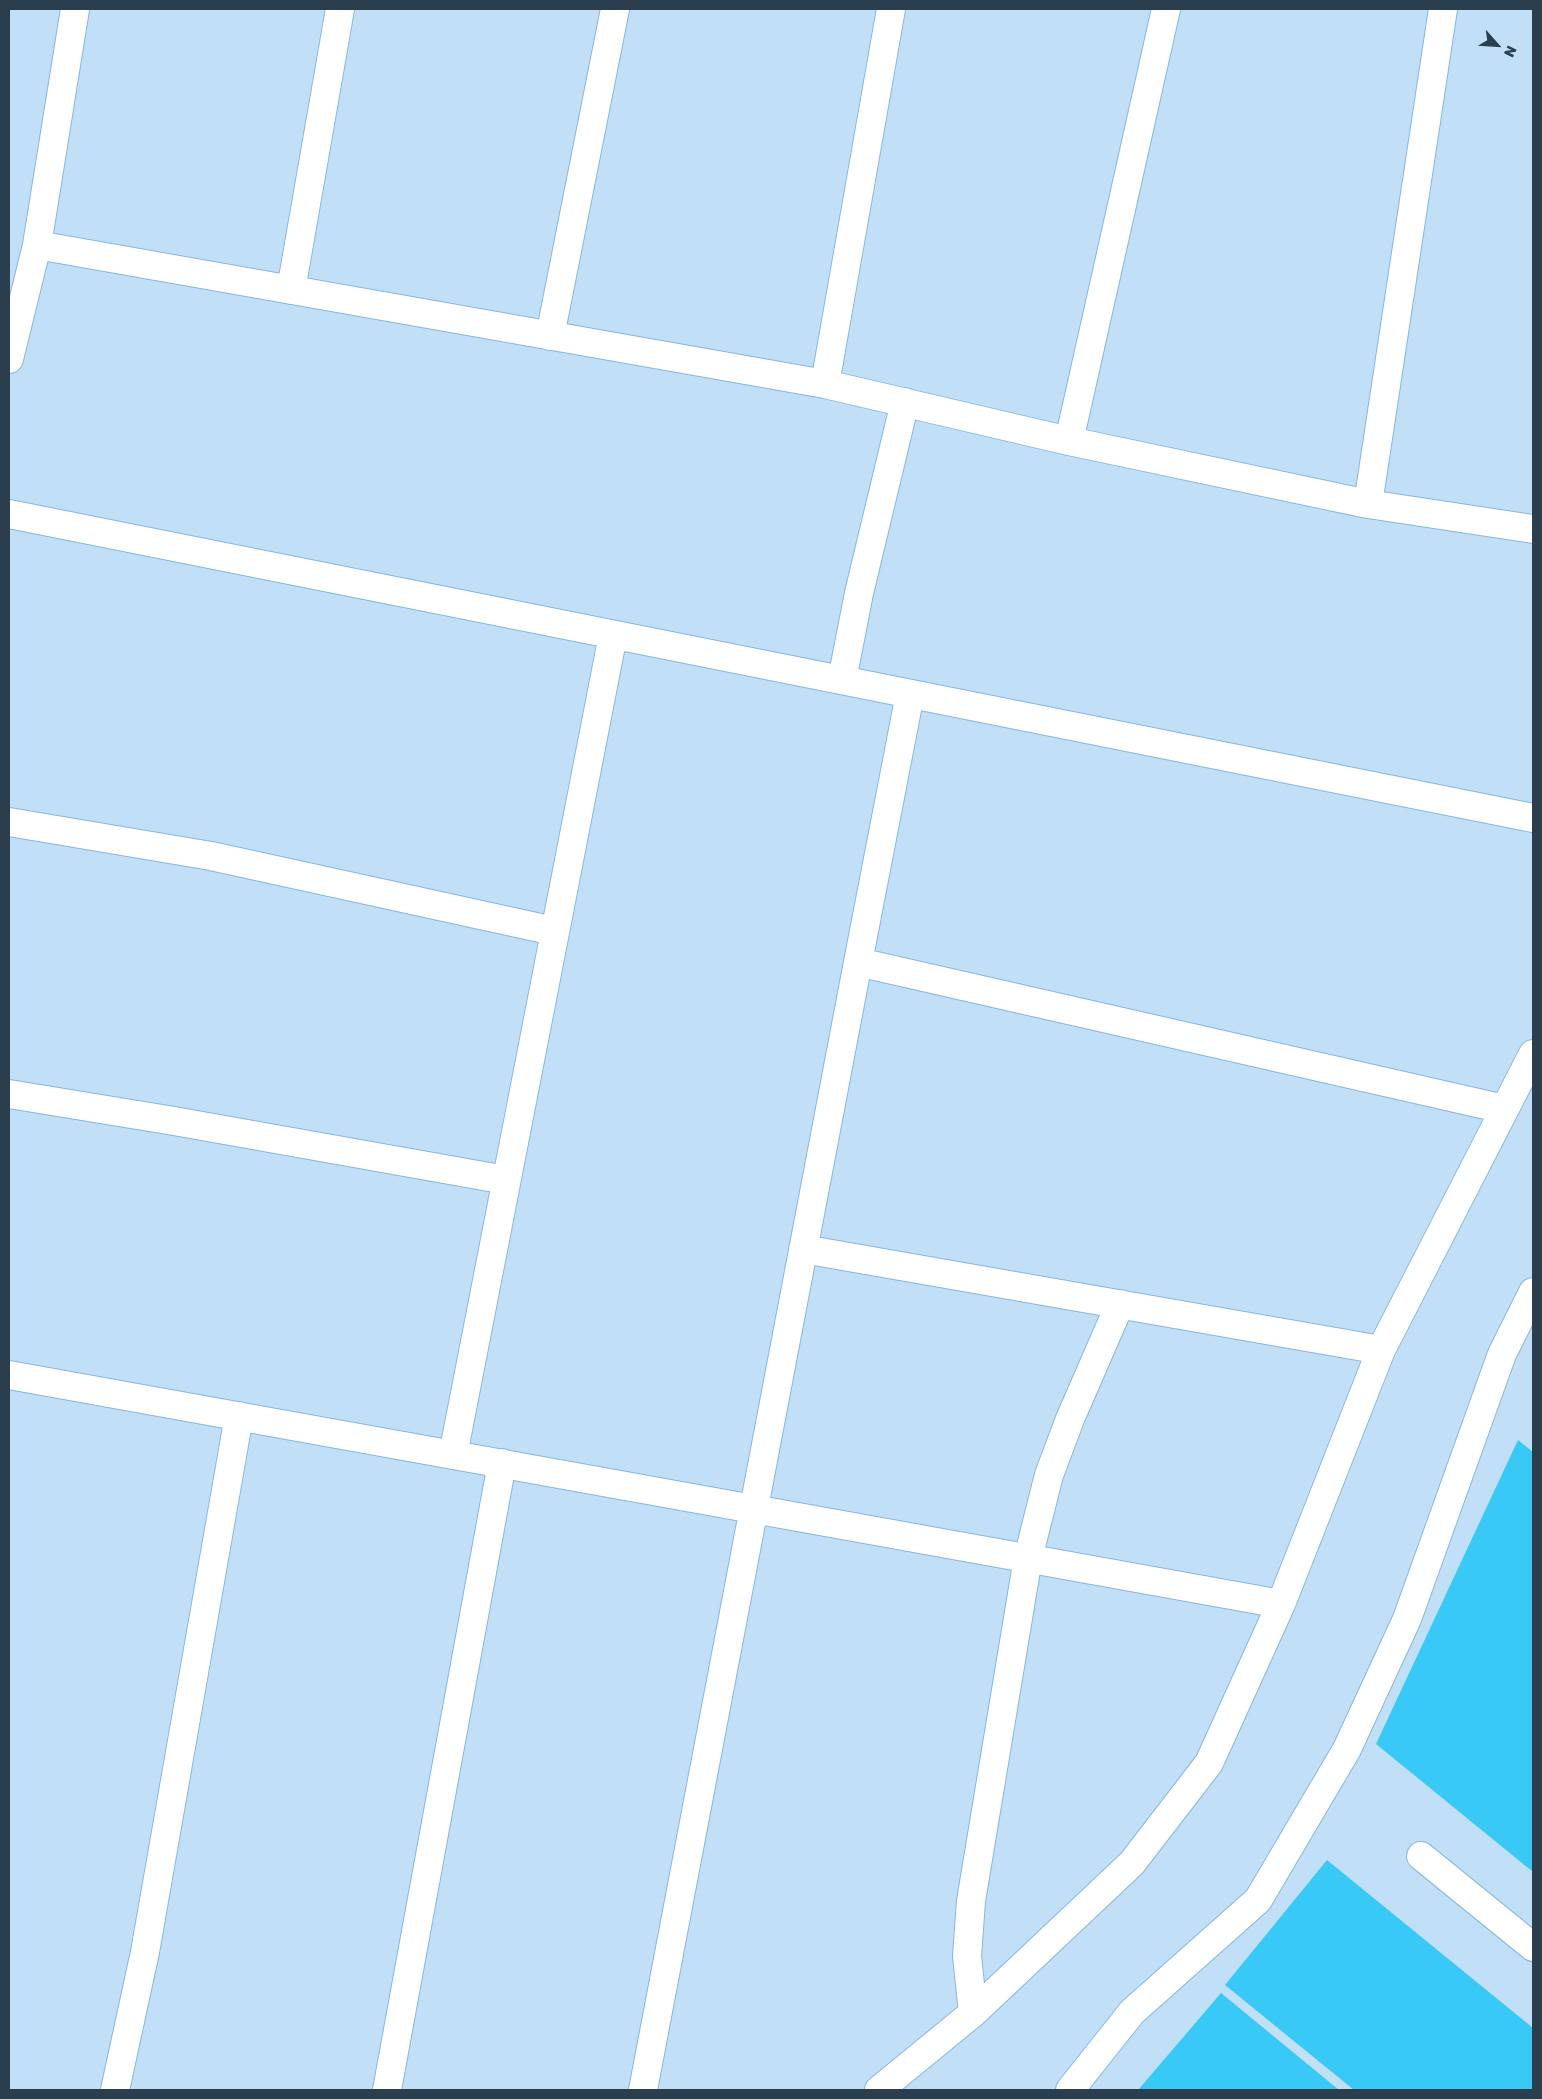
<!DOCTYPE html>
<style>
body{margin:0}
#map{position:relative;width:1542px;height:2099px;overflow:hidden;background:#c2dff8;font-family:"Golos Text",sans-serif}
canvas{display:block}
.frame{position:absolute;inset:0;border:10px solid #2a3e4e;pointer-events:none}
.north{position:absolute;left:1472px;top:20px;width:50px;height:50px;-webkit-text-stroke:4px #c2dff8;paint-order:stroke;rotate:116deg;font-size:14px;font-weight:700;line-height:20px;text-align:center;color:#2a3e4e}
.north::after{content:'';display:block;margin:auto;width:18px;height:22px;background:#2a3e4e;clip-path:polygon(50% 0,100% 100%,50% 72%,0 100%)}
</style>
<div id="map">
<canvas width="1542" height="2099"></canvas>
<div class="frame"></div>
<div class="north">N</div>
</div>
<script>
const context = document.querySelector('canvas').getContext('2d');
context.lineJoin = 'round';
function paint(path, color) { context.fillStyle = color; context.fill(path, 'evenodd'); }
const toPath = rows => new Path2D(rows.map(r => 'M' + r).join(''));
function strokePath(path, color, width, dash) { context.strokeStyle = color; context.lineWidth = width; context.lineCap = dash ? 'butt' : 'round'; context.setLineDash(dash || []); context.stroke(path); }
paint(toPath([
 [1518,1440,1533,1452,1533,1872,1376,1744],
 [1327,1860,1533,2028,1533,2090,1354,2090,1225,1985],
 [1221,1993,1339,2090,1138,2090]
]), '#39c9f6');
const minor = toPath([
 [37,245,825,384,1069,441,1368,504,1533,529],
 [291,290,340,9],
 [550,336,615,9],
 [9,359,37,245,75,9],
 [825,384,891,9],
 [1069,441,1166,9],
 [1368,504,1443,9],
 [9,514,1533,818],
 [842,680,859,593,905,402],
 [9,822,211,856,554,931],
 [858,962,1504,1109],
 [9,1094,174,1121,506,1180],
 [803,1249,1381,1350],
 [9,1375,1281,1604],
 [453,1455,613,635],
 [1421,1856,1533,1947],
 [973,2013,967,1956,971,1901,1028,1558,1049,1475,1070,1419,1120,1304],
 [115,2090,145,1952,239,1416],
 [387,2090,502,1463],
 [643,2090,858,962,910,694],
 [879,2090,973,2013,1132,1863,1209,1763,1281,1604,1381,1350,1533,1054],
 [1070,2090,1132,2012,1258,1900,1347,1749,1407,1619,1502,1354,1533,1292]
]);
strokePath(minor, '#87b7df', 30);
strokePath(minor, '#fff', 28);
</script>
